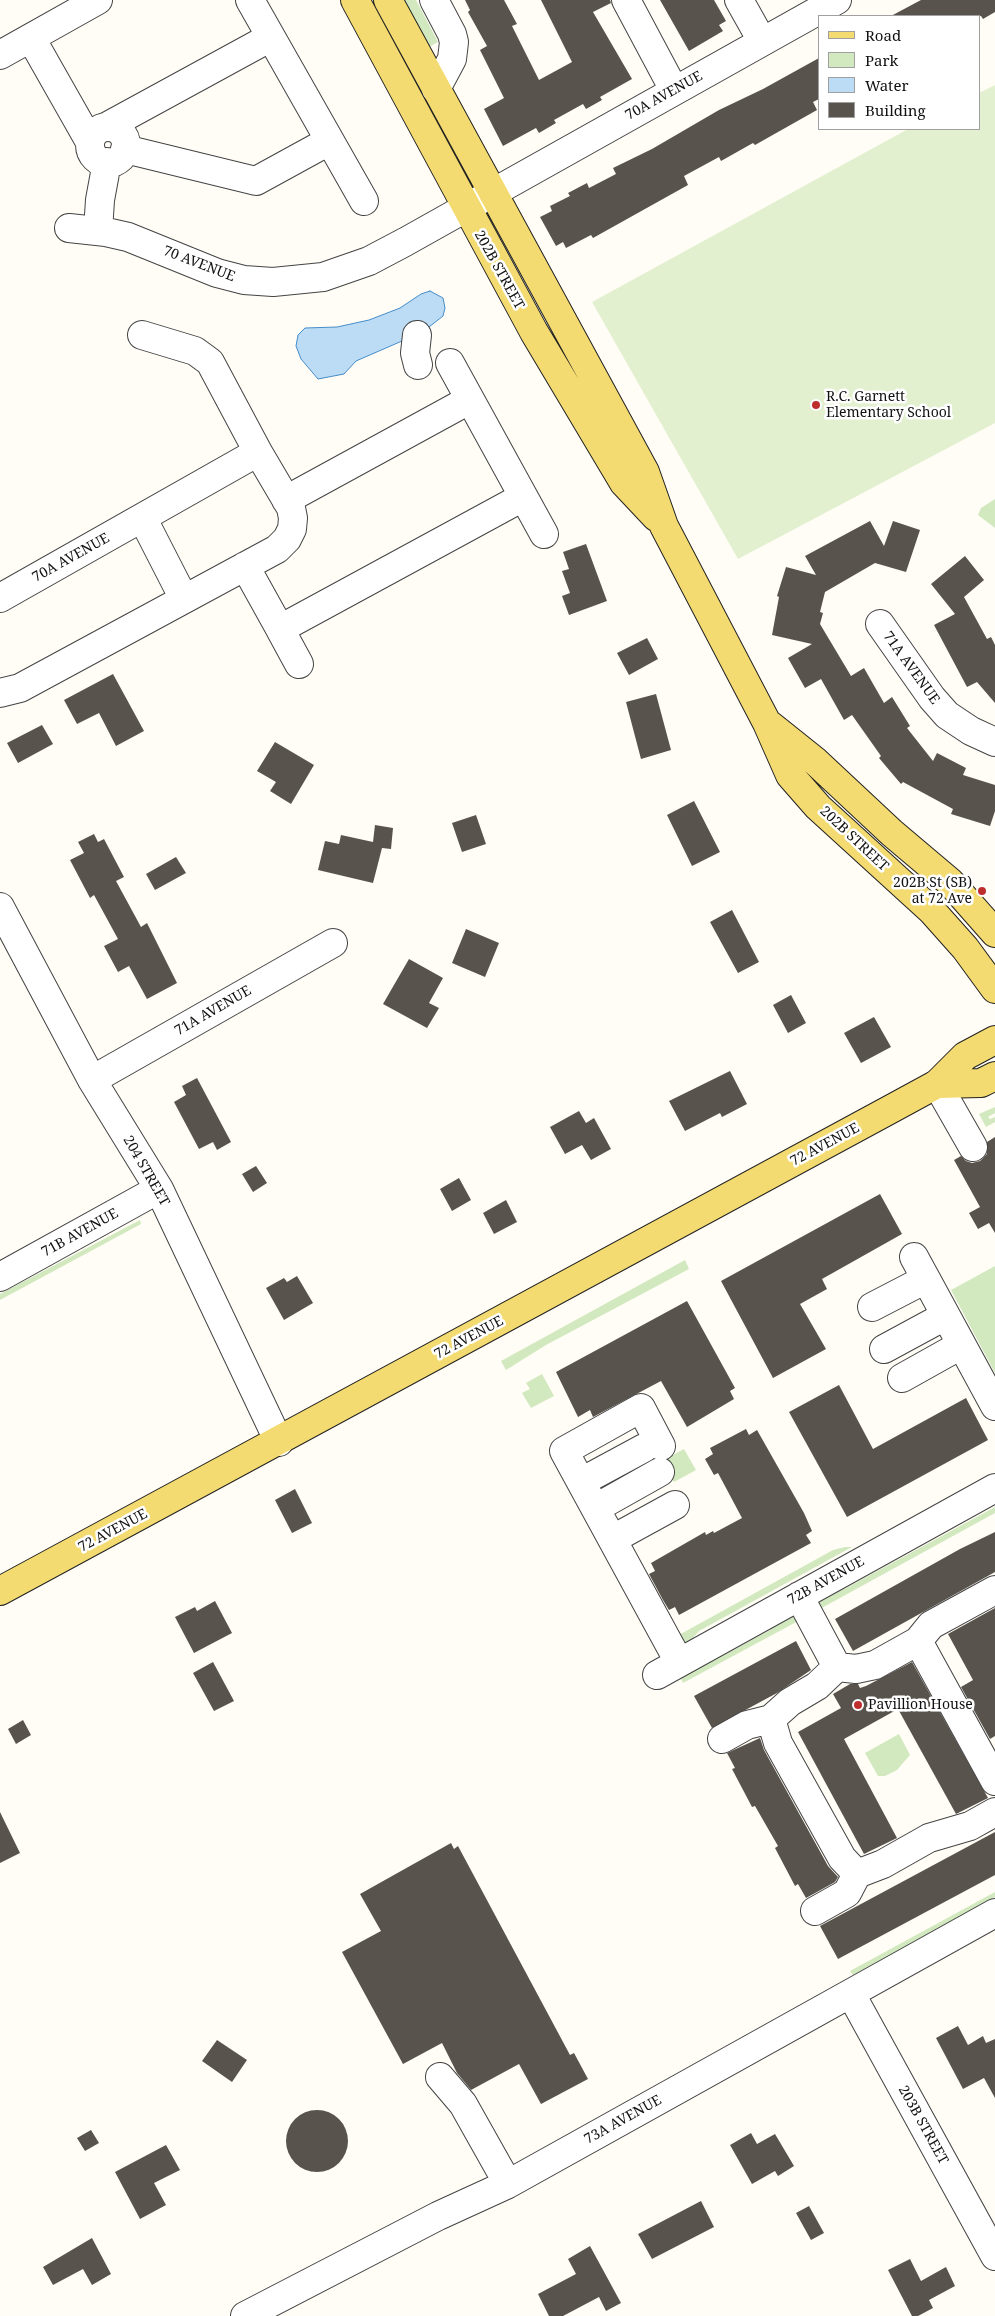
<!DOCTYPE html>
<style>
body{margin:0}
#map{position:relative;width:995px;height:2316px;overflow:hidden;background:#fffdf5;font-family:"Noto Serif",serif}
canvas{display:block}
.legend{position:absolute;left:818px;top:15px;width:162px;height:115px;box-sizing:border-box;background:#fff;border:1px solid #a0a0a0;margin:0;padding:6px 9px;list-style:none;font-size:15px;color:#111}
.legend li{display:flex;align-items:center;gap:10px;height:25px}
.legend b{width:25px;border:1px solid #a0a0a0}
</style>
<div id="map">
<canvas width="995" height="2316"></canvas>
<ul class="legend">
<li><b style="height:6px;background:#f3db71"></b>Road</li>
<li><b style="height:14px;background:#d2e9bf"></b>Park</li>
<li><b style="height:14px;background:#bbdcf4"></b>Water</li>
<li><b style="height:14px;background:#59534d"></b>Building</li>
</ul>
</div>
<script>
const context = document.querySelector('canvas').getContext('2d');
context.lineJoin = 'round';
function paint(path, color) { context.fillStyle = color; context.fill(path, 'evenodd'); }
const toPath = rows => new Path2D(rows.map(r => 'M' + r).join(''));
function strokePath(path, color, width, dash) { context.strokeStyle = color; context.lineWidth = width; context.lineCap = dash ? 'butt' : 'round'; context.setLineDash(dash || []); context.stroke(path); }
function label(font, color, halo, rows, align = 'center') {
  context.font = font + ' "Noto Serif",serif'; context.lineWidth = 5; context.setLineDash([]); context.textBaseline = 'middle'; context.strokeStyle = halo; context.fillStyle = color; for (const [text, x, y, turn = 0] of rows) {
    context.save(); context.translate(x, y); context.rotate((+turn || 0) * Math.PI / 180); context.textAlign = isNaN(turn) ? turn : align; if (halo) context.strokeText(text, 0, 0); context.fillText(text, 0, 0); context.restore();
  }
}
paint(toPath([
 [404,0,416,0,438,42,429,47],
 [995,499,995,528,978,515,981,508],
 [995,1107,995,1113,988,1117,990,1119,995,1117,995,1122,986,1127,979,1114],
 [140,1220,141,1224,0,1300,0,1294],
 [685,1260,689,1269,546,1345,506,1370,501,1361],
 [995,1266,995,1373,951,1290],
 [542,1374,554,1396,531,1408,522,1393,530,1389,526,1383],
 [684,1449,696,1470,674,1482,662,1461],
 [995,1507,995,1513,818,1610,814,1598,846,1588],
 [845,1547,852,1547,699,1631,686,1646,677,1636,833,1550],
 [792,1610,800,1620,683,1683,678,1672,715,1660,770,1630,780,1617],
 [899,1734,910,1755,897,1770,885,1776,878,1776,865,1753],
 [995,1892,995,1897,853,1975,850,1971]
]), '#d2e9bf');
paint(toPath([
 [995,85,995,423,738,559,592,302,908,129,979,129,979,93]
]), '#e3f0d0');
const water = toPath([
 [430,291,443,298,445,308,443,316,429,327,402,341,356,361,344,374,318,379,301,359,296,346,298,335,305,328,337,327,369,320,400,308,421,294,430,291]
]);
paint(water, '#bbdcf4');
strokePath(water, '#458cc9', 1);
paint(toPath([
 [465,0,504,0,517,24,512,26,539,80,572,62,541,0,610,0,611,3,593,12,632,79,600,97,602,100,586,109,583,104,554,120,556,123,539,133,536,128,503,146,484,109,504,98,480,50,487,46,468,12,470,10],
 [660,0,714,0,726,21,719,25,723,31,689,51],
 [921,0,995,0,995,12,983,19,981,16,891,16],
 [819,58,819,99,813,102,817,110,755,145,753,143,721,161,719,157,684,176,688,185,593,238,591,235,566,248,563,242,556,246,540,217,552,211,550,206,570,196,568,193,587,183,589,188,616,174,613,168,652,149,719,110,763,89],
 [870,521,884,546,893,521,920,530,906,572,875,563,825,592,820,612,823,613,820,624,851,676,864,668,884,703,892,697,910,726,907,728,933,761,937,753,966,768,963,775,995,785,995,811,990,826,951,814,953,809,903,782,901,784,879,758,881,756,852,715,844,720,821,679,805,688,788,658,812,644,772,635,779,597,777,596,786,567,816,575,805,556],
 [586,544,607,601,569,615,562,596,570,593,562,571,569,569,563,552],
 [965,556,984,580,964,597,987,639,991,637,995,645,995,703,977,682,967,687,934,625,955,614,931,584],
 [647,638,658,659,629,675,617,653],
 [113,674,144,731,116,746,99,713,77,724,64,700],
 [656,694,671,750,641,759,626,702],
 [42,725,53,744,18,763,7,743],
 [275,742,314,765,291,804,270,791,276,782,257,771],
 [694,801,720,852,692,866,667,815],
 [476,815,486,844,462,852,452,823],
 [375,825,393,828,391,849,382,848,373,883,318,870,325,841,339,844,341,835,373,842],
 [94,834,98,842,104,839,124,877,116,881,141,927,147,923,177,983,147,999,129,966,118,972,104,946,118,939,94,895,90,898,70,860,84,853,78,842],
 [176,857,186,873,155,890,146,874],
 [732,910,759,962,738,973,710,922],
 [466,929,499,943,485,977,452,963],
 [409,959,443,978,429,1003,439,1008,427,1028,383,1004],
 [791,995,806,1023,788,1033,773,1005],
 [874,1017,891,1047,861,1063,844,1033],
 [730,1071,747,1104,722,1117,720,1113,685,1131,669,1101],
 [197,1078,231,1142,217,1150,213,1142,199,1149,174,1102,186,1095,182,1086],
 [579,1111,586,1123,594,1118,611,1149,591,1160,582,1145,565,1154,550,1127],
 [995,1137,995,1233,989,1223,978,1229,969,1213,980,1207,954,1160,961,1156,966,1161,972,1163,980,1161,987,1154,987,1142],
 [256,1166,267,1183,253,1192,242,1174],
 [459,1178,471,1200,452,1211,440,1189],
 [880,1194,902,1234,822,1279,827,1289,800,1304,826,1349,773,1378,721,1281],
 [506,1200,517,1222,494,1234,483,1213],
 [297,1276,313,1303,284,1320,266,1288,284,1278,287,1282],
 [687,1301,735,1388,730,1391,734,1399,687,1427,661,1381,593,1417,590,1410,578,1417,556,1372],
 [839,1385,873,1449,966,1398,988,1440,847,1517,789,1412],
 [746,1429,749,1435,757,1430,804,1513,812,1531,806,1535,811,1543,679,1615,675,1607,669,1610,663,1600,649,1574,655,1571,651,1563,705,1532,706,1535,713,1531,714,1533,742,1518,718,1473,714,1475,705,1459,713,1454,710,1448],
 [295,1489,312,1523,292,1533,275,1500],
 [995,1532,995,1572,853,1651,835,1619,960,1549],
 [215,1601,232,1633,194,1653,175,1617,195,1607,197,1611],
 [995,1608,995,1736,990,1739,961,1687,973,1680,948,1634],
 [796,1641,811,1670,777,1693,712,1728,694,1696],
 [213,1662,234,1701,214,1711,193,1673],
 [912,1662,988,1798,956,1814,898,1709,844,1739,897,1838,864,1854,798,1732,841,1708,833,1694,850,1684,858,1684,860,1688,866,1686],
 [23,1720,31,1735,16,1744,8,1729],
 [760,1738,764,1750,828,1866,838,1877,835,1882,806,1898,798,1884,795,1886,775,1848,778,1846,755,1806,752,1807,732,1769,735,1768,727,1753],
 [0,1812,20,1853,0,1863],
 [995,1832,995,1875,838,1959,820,1926],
 [451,1843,454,1849,458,1846,570,2055,574,2053,588,2079,541,2104,519,2064,471,2090,457,2073,442,2043,403,2064,342,1952,381,1931,360,1894],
 [958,2026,968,2045,983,2036,986,2043,995,2039,995,2098,984,2078,963,2089,936,2038],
 [217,2040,247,2060,232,2082,202,2061],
 '286 2141a31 31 0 1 1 62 0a31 31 0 1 1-62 0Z',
 [91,2130,99,2143,85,2151,77,2138],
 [751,2133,757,2144,775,2134,794,2166,778,2176,775,2171,752,2184,730,2145],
 [166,2145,180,2170,154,2183,166,2205,140,2219,115,2172],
 [701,2201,714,2227,652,2259,638,2234],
 [809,2206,824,2233,811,2240,796,2213],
 [92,2238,111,2274,92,2285,83,2269,53,2285,43,2267],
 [590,2246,621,2303,606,2311,599,2297,563,2316,549,2316,538,2294,576,2274,568,2259],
 [910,2259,921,2281,946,2267,955,2286,929,2300,933,2308,918,2316,912,2316,888,2270]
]), '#59534d');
const minor = toPath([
 [250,0,364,201],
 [434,0,452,34,454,42,452,59,436,89],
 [626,0,674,90],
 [739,0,762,41],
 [31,38,90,142],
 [0,55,98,0],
 [106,127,271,37],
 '90 145a18 18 0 1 1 36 0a18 18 0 1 1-36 0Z',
 [125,149,256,181,329,141],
 [69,228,106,232,128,237,217,273,244,280,273,282,323,277,369,261,405,242,837,0],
 [98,231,100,200,107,162],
 [417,335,415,353,418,365],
 [450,363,544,534],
 [286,500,469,400],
 [143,519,184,599],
 [245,566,280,629,523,497],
 [0,598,258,452],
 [880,624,932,698,947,715,971,731,995,742],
 [280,629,299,664],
 [0,693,20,688,277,549,287,539,292,529,293,518,291,508,258,452,210,362,195,351,142,335],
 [0,907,92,1080,159,1189,279,1442],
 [92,1080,333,943],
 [937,1084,973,1147],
 [914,1257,926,1279],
 [0,1277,159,1189],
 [872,1307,926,1279,995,1406],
 [884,1349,945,1316],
 [902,1378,961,1345],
 [661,1446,641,1408,564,1451,679,1662],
 [581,1482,644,1448],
 [596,1508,660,1472],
 [613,1539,675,1505],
 [799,1596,837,1667,856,1669,875,1665,918,1641,931,1625,995,1590],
 [918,1641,995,1781],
 [657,1675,995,1488],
 [771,1719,790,1702,817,1686,837,1667],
 [722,1739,747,1725,771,1719,778,1743,842,1858,857,1874],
 [815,1911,847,1893,857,1874,883,1864,929,1838,970,1826,995,1812],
 [851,1994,995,2256],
 [440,2077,463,2104,508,2184],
 [245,2316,438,2216,508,2184,995,1913]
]);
const major = toPath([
 [355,0,534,332,624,483,656,517],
 [388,0,645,472,664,526,767,723,790,775,818,807,932,911,965,948,995,989],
 [770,725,815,761,892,833,950,882,995,933],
 [937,1084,981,1083,995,1076],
 [0,1591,891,1109,937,1084,965,1056,995,1040]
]);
strokePath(minor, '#444', 30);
strokePath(major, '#222', 30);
strokePath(minor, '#fff', 28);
strokePath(major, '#f3db71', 28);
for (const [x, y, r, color] of [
 [816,405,5,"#bd2e2d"],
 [982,891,5,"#bd2e2d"],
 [858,1705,5,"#bd2e2d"]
]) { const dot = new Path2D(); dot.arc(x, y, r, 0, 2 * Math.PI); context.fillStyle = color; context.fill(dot); strokePath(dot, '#fff', 2); }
label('14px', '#111', '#fff', [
 ["70A AVENUE",664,96,-29],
 ["70 AVENUE",199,264,21],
 ["202B STREET",499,270,61],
 ["70A AVENUE",71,558,-29],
 ["71A AVENUE",911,668,54],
 ["202B STREET",854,839,43],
 ["71A AVENUE",213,1011,-30],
 ["72 AVENUE",825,1145,-28],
 ["204 STREET",146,1171,60],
 ["71B AVENUE",80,1233,-29],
 ["72 AVENUE",469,1338,-28],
 ["72 AVENUE",113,1531,-28],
 ["72B AVENUE",826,1581,-29],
 ["73A AVENUE",623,2120,-29],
 ["203B STREET",923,2125,61]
]);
label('14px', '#111', '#fff', [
 ["R.C. Garnett",826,397],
 ["Elementary School",826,413],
 ["202B St (SB)",972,883,"right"],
 ["at 72 Ave",972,899,"right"],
 ["Pavillion House",868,1705]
], 'left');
</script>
